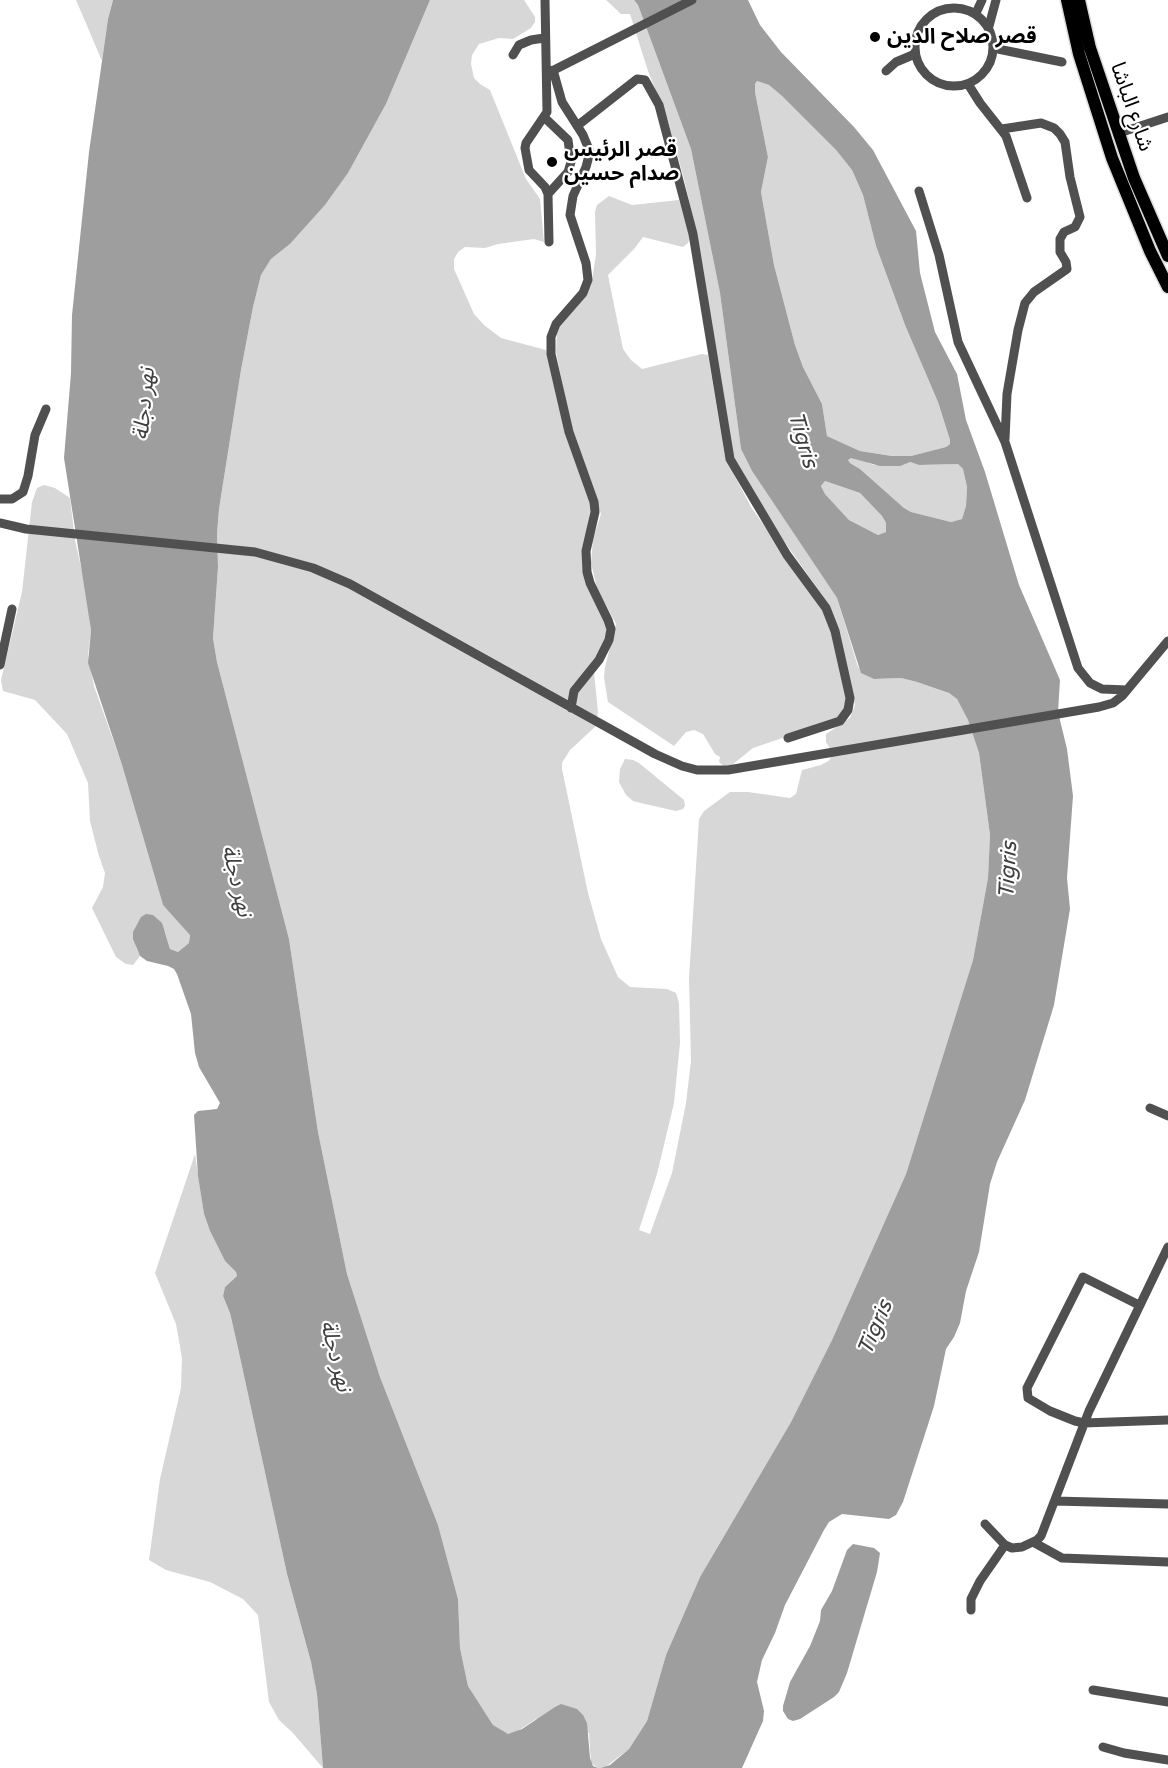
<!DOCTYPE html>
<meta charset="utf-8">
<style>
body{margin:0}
canvas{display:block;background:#fff}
</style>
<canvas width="1168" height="1768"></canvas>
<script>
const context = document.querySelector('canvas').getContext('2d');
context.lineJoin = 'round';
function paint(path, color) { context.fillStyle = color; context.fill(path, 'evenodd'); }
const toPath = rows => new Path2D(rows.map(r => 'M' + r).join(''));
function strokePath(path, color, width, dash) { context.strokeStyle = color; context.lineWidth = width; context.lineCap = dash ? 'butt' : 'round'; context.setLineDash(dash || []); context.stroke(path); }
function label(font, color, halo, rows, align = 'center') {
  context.font = font + ' "Varela Round","Noto Sans Arabic",sans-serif'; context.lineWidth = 4.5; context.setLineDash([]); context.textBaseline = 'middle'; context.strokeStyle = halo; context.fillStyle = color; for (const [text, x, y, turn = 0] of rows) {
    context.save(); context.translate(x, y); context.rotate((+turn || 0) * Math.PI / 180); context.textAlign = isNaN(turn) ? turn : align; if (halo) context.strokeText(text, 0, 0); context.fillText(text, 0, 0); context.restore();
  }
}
paint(toPath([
 [76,0,113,0,108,19,102,61],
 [430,0,524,0,535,17,535,22,531,28,513,39,499,38,479,44,472,55,471,64,474,78,480,84,490,90,526,179,540,199,544,242,534,239,498,244,485,248,465,247,458,252,454,259,454,269,474,314,484,325,501,338,546,350,568,442,591,505,582,563,585,583,606,623,607,637,594,672,598,712,596,726,570,750,562,763,562,769,588,893,601,939,618,977,630,987,667,989,676,993,679,1003,680,1043,674,1103,657,1174,639,1230,650,1234,672,1173,686,1103,691,1061,689,978,699,819,704,811,730,792,748,792,790,798,796,794,802,770,821,765,830,760,831,750,826,742,826,734,850,718,855,705,834,619,829,605,772,524,732,454,697,235,684,179,668,121,648,71,630,14,621,14,606,0,634,0,638,5,691,149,720,293,741,449,752,471,837,598,858,667,874,679,901,678,917,682,949,693,957,699,968,720,979,753,990,835,988,878,973,960,906,1174,832,1340,791,1422,700,1577,666,1655,647,1721,629,1749,604,1768,598,1768,591,1763,589,1733,536,1719,516,1732,508,1734,503,1732,493,1725,468,1686,460,1648,458,1599,438,1525,380,1377,347,1274,318,1132,289,939,217,662,213,638,218,567,217,534,219,509,241,370,253,307,261,275,271,259,290,244,325,205,348,173,386,104],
 [757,81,769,85,782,96,836,150,852,170,863,195,876,246,905,325,938,402,950,440,950,444,946,447,911,456,892,456,860,451,827,436,822,404,803,367,795,345,774,265,761,192,768,157,755,92,755,84],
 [609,196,632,205,679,200,690,237,688,243,683,247,643,237,634,249,608,275,623,349,631,360,642,369,702,354,708,355,725,457,751,507,818,602,826,617,831,629,847,700,842,715,832,721,753,748,727,769,719,762,720,757,715,754,703,734,694,730,686,732,674,746,608,702,604,678,605,667,616,624,597,588,591,563,593,539,601,514,573,438,556,352,557,334,560,324,591,286,596,255,595,212,597,205],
 [849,458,855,458,874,465,910,462,919,465,958,464,963,469,967,487,966,506,962,519,951,522,911,512,904,508,860,469,850,463,848,460],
 [825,481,860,493,882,516,886,523,886,532,878,535,849,520,825,494,821,486],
 [44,485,55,488,70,498,75,540,86,590,91,630,88,655,94,686,122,765,163,905,190,934,189,943,178,952,170,949,165,932,136,947,140,956,133,965,126,964,116,957,92,908,103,887,105,873,99,856,90,821,88,783,67,734,35,700,3,691,1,680,22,592,32,502,37,488],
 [625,759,633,760,639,763,684,800,685,806,683,809,676,811,645,804,633,801,626,795,619,782,620,769],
 [195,1154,204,1214,210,1231,225,1261,236,1272,237,1276,225,1287,223,1296,230,1313,238,1348,287,1574,311,1662,317,1694,323,1768,292,1732,279,1720,269,1702,258,1615,243,1599,210,1582,166,1570,149,1560,160,1479,181,1388,182,1358,176,1324,155,1273]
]), '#d7d7d7');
paint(toPath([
 [113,0,430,0,386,104,348,173,325,205,290,244,271,259,261,275,253,307,241,370,219,509,217,534,218,567,213,638,217,662,289,939,318,1132,347,1274,380,1377,438,1525,458,1599,460,1648,468,1686,493,1725,508,1734,522,1729,555,1707,561,1704,577,1709,583,1715,587,1723,590,1758,593,1766,598,1768,323,1768,317,1694,311,1662,287,1574,238,1348,230,1313,223,1296,225,1287,237,1276,236,1272,225,1261,210,1231,204,1214,198,1176,194,1115,198,1111,217,1109,220,1103,199,1067,195,1053,191,1014,177,974,174,969,168,966,147,961,140,956,133,939,133,932,141,917,146,914,153,915,162,923,170,949,178,952,189,943,190,935,163,905,122,765,88,663,91,630,64,458,71,373,72,315,89,152,108,19],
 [634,0,748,0,760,25,781,52,854,127,873,150,916,231,920,273,935,332,957,374,966,420,985,472,1019,585,1060,680,1058,712,1067,749,1073,796,1067,878,1070,909,1054,1005,1025,1100,997,1162,990,1184,979,1252,966,1291,960,1323,954,1337,946,1349,934,1406,903,1502,896,1515,889,1519,842,1514,829,1522,824,1530,785,1605,775,1633,762,1660,757,1682,764,1711,763,1721,742,1768,601,1768,610,1765,629,1749,647,1721,666,1655,700,1577,791,1422,832,1340,906,1174,973,960,988,878,990,835,979,753,968,720,957,699,949,693,917,682,901,678,874,679,861,673,837,598,752,471,741,449,720,293,691,149,638,5],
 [757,81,769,85,782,96,836,150,852,170,863,195,876,246,905,325,938,402,950,440,950,444,946,447,911,456,892,456,860,451,827,436,822,404,803,367,795,345,774,265,761,192,768,157,755,92,755,84],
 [851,458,880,466,900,466,910,462,919,465,958,464,963,469,967,487,966,506,962,519,951,522,911,512,904,508,860,469,850,463,848,460],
 [825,481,860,493,882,516,886,523,886,532,878,535,849,520,825,494,821,486],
 [853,1544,874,1548,880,1553,877,1572,847,1673,839,1692,834,1697,800,1719,793,1721,788,1719,783,1711,783,1706,790,1682,810,1646,820,1621,821,1610,832,1591,847,1550]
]), '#9e9e9e');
const major = toPath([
 [1067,0,1079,54,1112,158,1150,251,1168,287],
 [1079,0,1090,48,1134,178,1168,256]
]);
strokePath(major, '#dbdbdb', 15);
strokePath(toPath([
 [545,0,547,112,526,143,525,148,529,170,545,187,548,194,549,242],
 '915 47a39 39 0 1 1 78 0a39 39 0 1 1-78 0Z',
 [976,13,982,0],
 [989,26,996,0],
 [993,48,1062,62],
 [513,55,519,45,531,40,544,38],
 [553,70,562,102,583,135,590,152,586,167,573,196,570,215,586,263,588,280,583,293,556,324,551,337,551,354,569,432,594,502,595,512,586,551,587,572,590,583,608,620,611,629,609,640,599,660,574,691,571,708],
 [886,71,896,62,915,54],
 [548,73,692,0],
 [968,84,980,103,1006,136,1027,198],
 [545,118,568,140,571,162,568,172,548,194],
 [577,126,637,79,645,80,659,105,693,234,730,459,787,555,826,608,835,631,850,698,848,710,840,721,788,738],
 [1002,129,1041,123,1054,128,1060,134,1065,142,1070,177,1080,217,1075,227,1064,232,1060,239,1060,252,1066,262,1067,269,1034,292,1025,303,1018,330,1007,394,1005,439],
 [1119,133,1168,117],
 [919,191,939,255,958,342,1005,442,1078,668,1090,683,1102,689,1127,690],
 [0,499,12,499,23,492,28,476,35,435,46,409],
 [0,523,26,529,255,552,313,568,350,584,655,754,682,766,697,770,728,770,1099,707,1113,703,1122,696,1168,641],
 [0,665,12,609],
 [1150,1108,1168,1116],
 [1139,1305,1083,1277,1027,1388,1028,1398,1050,1411,1075,1421,1084,1423,1168,1420],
 [1055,1501,1168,1504],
 [985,1524,1005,1545,1012,1548,1022,1547,1037,1540,1041,1536,1089,1411,1168,1247],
 [1033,1542,1062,1558,1168,1562],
 [971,1610,971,1599,980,1581,1005,1545],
 [1093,1690,1168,1702],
 [1103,1747,1124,1753,1168,1760]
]), '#505050', 9);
strokePath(major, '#000', 12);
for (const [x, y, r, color] of [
 [875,37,6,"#000"],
 [552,162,6,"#000"]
]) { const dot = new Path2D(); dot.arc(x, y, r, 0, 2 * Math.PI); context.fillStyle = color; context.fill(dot); strokePath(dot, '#fff', 2); }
label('bold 21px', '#000', '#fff', [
 ["قصر صلاح الدين",887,37],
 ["قصر الرئيس",564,150],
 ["صدام حسين",564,174]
], 'left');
label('21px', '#000', '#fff', [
 ["شارع الباشا",1131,107,71]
]);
label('italic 22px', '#3f3f3f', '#fff', [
 ["نهر دجلة",145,404,-85],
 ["Tigris",802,440,74],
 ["Tigris",1009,870,-87],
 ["نهر دجلة",236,881,77],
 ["Tigris",876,1328,-67],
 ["نهر دجلة",335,1356,76]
]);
</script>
